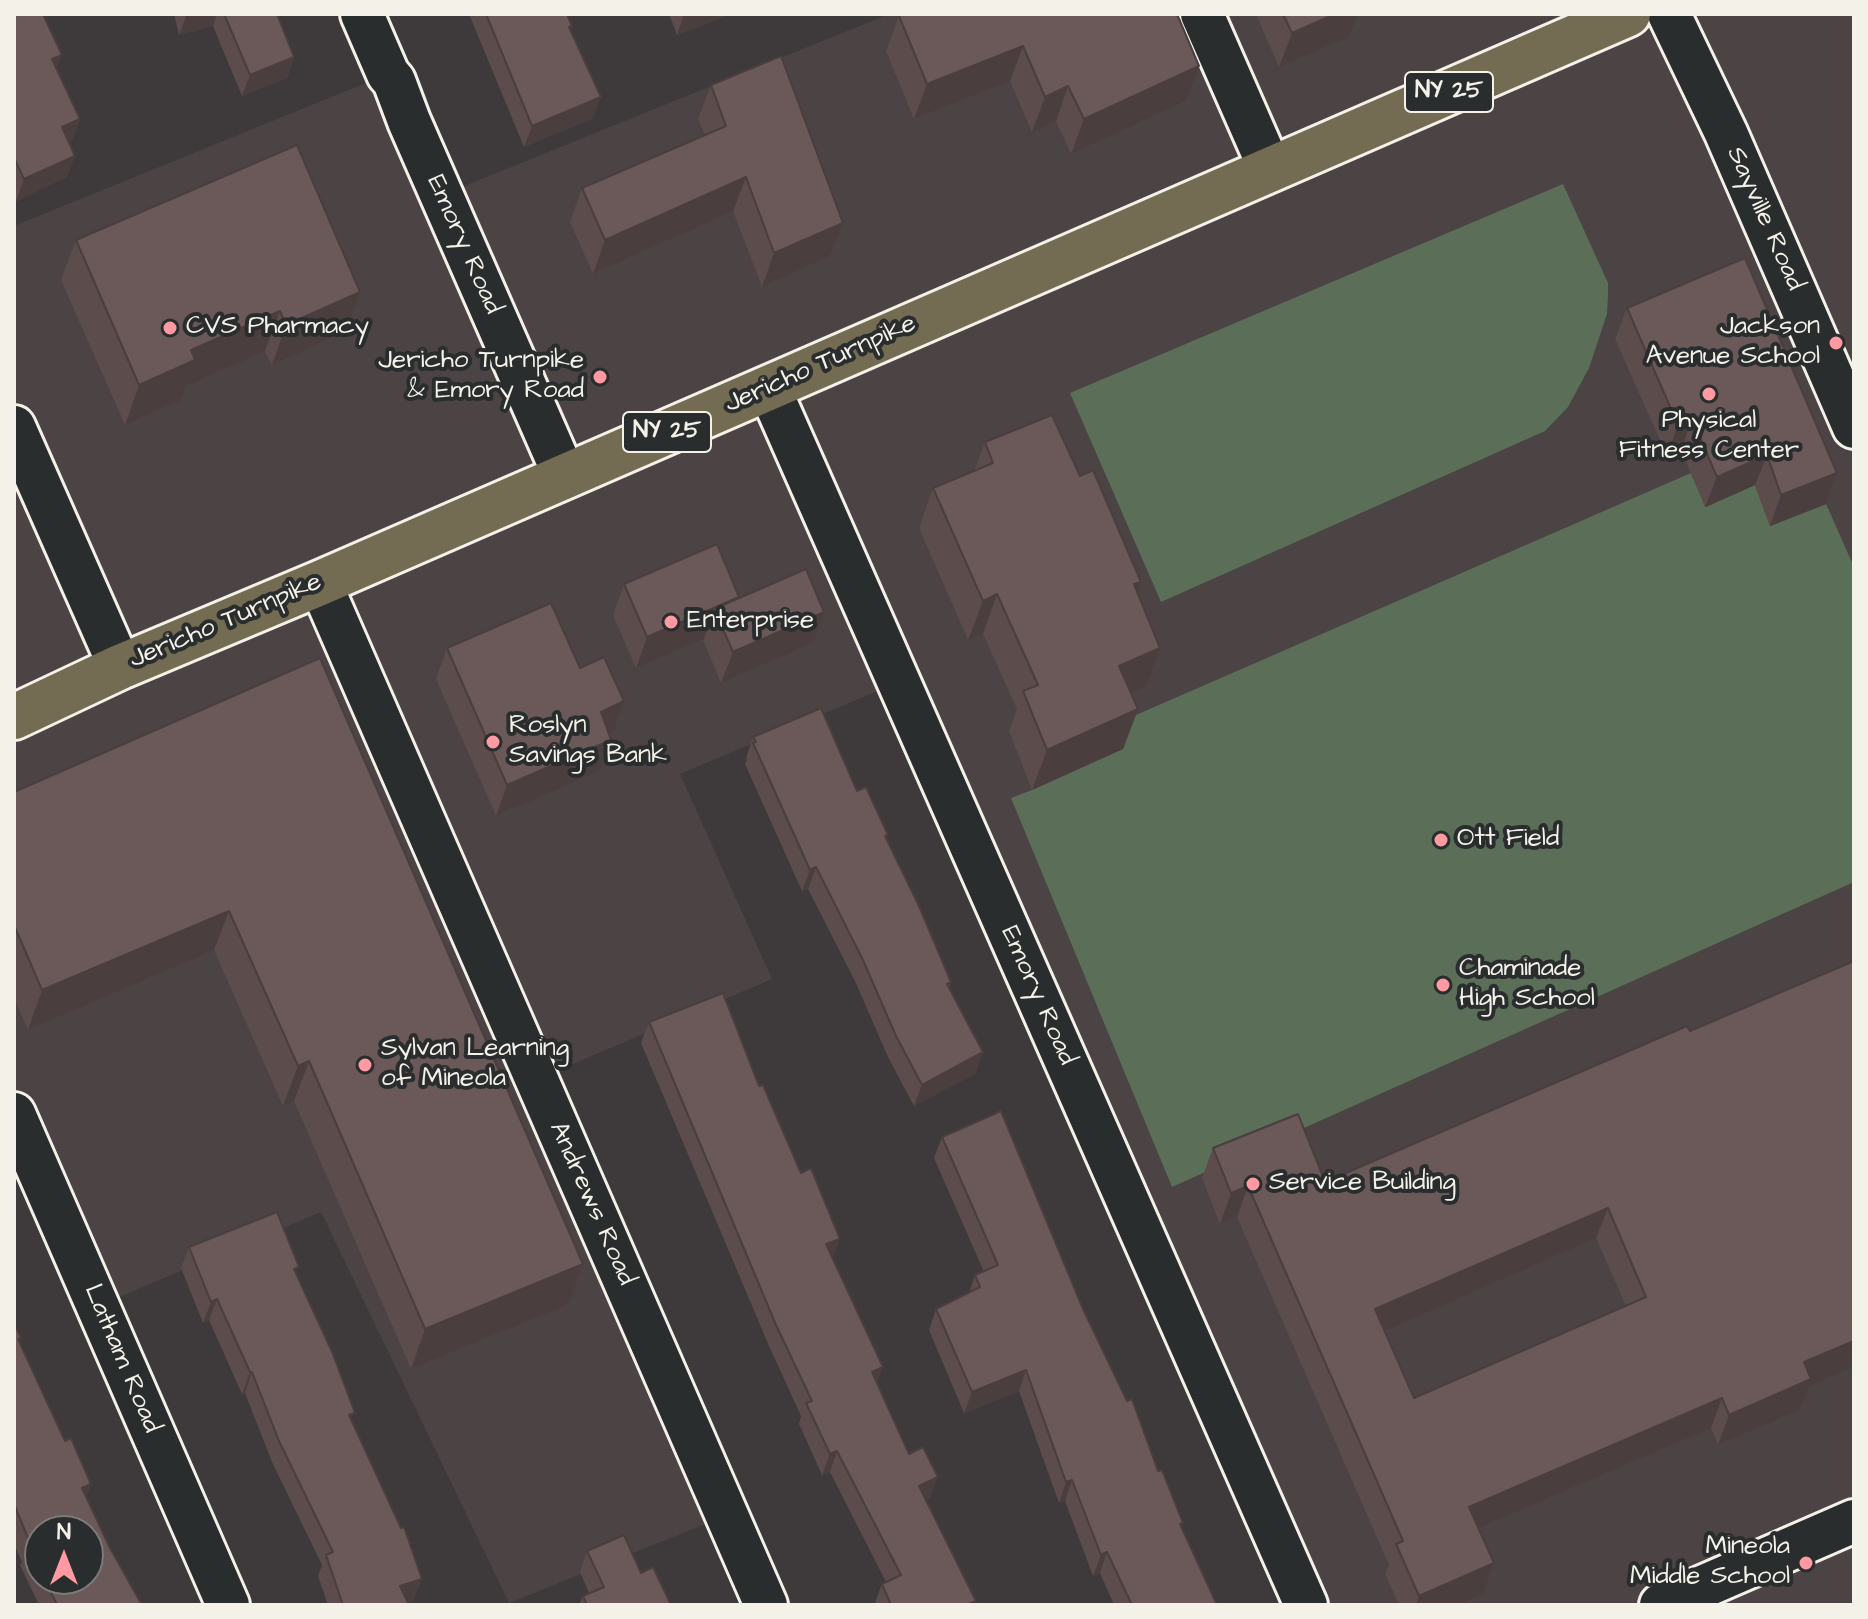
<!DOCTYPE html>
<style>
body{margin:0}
#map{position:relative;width:1868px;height:1619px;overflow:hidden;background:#3e3a3b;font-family:"Architects Daughter",sans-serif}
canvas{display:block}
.frame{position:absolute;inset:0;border:16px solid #f4f1e8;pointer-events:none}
.north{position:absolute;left:24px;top:1515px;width:80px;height:80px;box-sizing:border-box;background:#2a2d2e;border:2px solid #7b7b78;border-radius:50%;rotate:0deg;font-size:22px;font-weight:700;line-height:32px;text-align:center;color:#f4f1e8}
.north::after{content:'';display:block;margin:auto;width:28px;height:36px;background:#ff9aa2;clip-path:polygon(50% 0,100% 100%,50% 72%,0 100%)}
</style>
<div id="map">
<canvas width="1868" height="1619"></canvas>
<div class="frame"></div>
<div class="north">N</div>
</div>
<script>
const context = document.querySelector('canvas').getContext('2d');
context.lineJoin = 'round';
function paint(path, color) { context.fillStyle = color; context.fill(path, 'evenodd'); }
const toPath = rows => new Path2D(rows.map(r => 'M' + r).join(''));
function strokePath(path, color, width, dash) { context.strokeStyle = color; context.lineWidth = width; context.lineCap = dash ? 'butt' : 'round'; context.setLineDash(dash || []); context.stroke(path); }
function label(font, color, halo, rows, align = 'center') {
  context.font = font + ' "Architects Daughter",sans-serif'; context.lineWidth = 8; context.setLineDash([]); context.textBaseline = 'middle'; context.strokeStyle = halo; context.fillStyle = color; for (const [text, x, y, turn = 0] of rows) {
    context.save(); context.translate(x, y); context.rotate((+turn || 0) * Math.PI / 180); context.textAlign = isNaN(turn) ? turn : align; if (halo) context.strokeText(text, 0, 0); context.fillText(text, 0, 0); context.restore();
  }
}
paint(toPath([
 [889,14,1854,14,1854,1605,1306,1605,899,682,680,774,772,979,538,1079,728,1515,509,1603,321,1212,98,1306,14,1113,14,226,388,74,442,195]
]), '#4c4344');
paint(toPath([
 [1563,184,1608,283,1608,295,1607,314,1589,368,1568,407,1545,431,1161,602,1070,393],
 [1691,473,1706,507,1755,485,1770,526,1826,504,1854,567,1854,882,1172,1187,1011,798,1032,790,1113,725]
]), '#5b6e58');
const minor = toPath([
 [362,14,388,74,394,81,409,121,565,477],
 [1202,14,1270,169],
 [1669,14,1726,133,1854,427],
 [769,388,1306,1605],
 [14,427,120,667],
 [320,583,766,1605],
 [14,1114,228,1605],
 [1661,1605,1854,1521]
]);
const major = toPath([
 [14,717,120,667,320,583,1628,14]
]);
strokePath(minor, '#f4f1e8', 48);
strokePath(major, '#f4f1e8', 50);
strokePath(minor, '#2a2d2e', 42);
strokePath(major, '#736b52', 44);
paint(toPath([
 [14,14,57,69,80,119,72,140,68,141,67,177,16,201,14,196],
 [174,14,277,14,294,57,287,78,242,96,213,26,179,35],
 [469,14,567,14,572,26,571,29,593,118,524,147],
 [669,14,732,14,677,35],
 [1177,14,1186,101,1071,154,1056,121,1032,132,1010,81,914,119,886,51,899,16],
 [1256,14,1358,14,1349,37,1279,67],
 [711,85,843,223,830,256,762,287,733,211,593,274,570,222,582,188,705,135,698,119],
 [76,240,360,292,346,332,272,365,265,351,186,386,181,400,125,425,61,280],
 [1627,308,1837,473,1826,504,1770,526,1755,485,1705,507,1681,450,1667,456,1615,339],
 [985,442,1080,476,1141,582,1137,592,1160,648,1146,687,1131,694,1138,709,1123,749,1032,790,1009,731,1017,709,983,634,968,640,919,528,933,488,974,471],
 [624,584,739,597,739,599,813,643,721,683,703,640,704,639,636,668,613,615],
 [447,648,580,668,613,732,609,734,611,740,600,771,496,816,436,679],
 [320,658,583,1264,569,1304,411,1369,294,1101,283,1106,214,950,28,1030,14,998,14,792],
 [753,737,857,791,888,835,886,840,951,982,949,987,976,1073,914,1106,888,1057,855,981,808,889,802,891,745,764,747,760,746,758],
 [649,1022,759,1086,832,1258,877,1383,930,1498,926,1500,974,1605,874,1605,882,1584,886,1582,830,1472,822,1475,799,1424,801,1416,769,1346,641,1043],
 [1687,1026,1809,1386,1800,1410,1718,1445,1711,1428,1479,1528,1494,1563,1483,1594,1458,1605,1399,1605,1385,1574,1389,1565,1237,1217,1220,1224,1202,1178,1213,1148,1325,1182],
 [1596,1238,1626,1306,1414,1398,1384,1331],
 [942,1137,1083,1309,1217,1605,1114,1605,1100,1573,1093,1576,1065,1501,1059,1503,1019,1391,964,1413,929,1330,936,1309,969,1293,975,1275,984,1272,934,1158],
 [189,1247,296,1274,352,1422,414,1600,408,1602,409,1605,328,1605,318,1576,322,1565,272,1462,245,1393,242,1394,209,1320,203,1323,181,1268],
 [14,1324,20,1342,86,1497,110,1548,142,1605,39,1605,20,1565,22,1562,14,1544],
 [40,1531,88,1579,40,1579],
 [587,1551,641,1573,671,1605,579,1605,583,1596,589,1593,580,1572]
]), '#5c4c4c');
paint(toPath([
 [187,14,217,14,213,26,179,35],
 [684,14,732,14,677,35],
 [1335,14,1358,14,1349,37,1279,67,1292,33],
 [1023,46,1010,81,914,119,927,84],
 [62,55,54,76,52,59],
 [294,57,287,78,242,96,250,75],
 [1199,66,1186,101,1071,154,1084,119],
 [1068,86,1056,121,1032,132,1045,97],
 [601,97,593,118,524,147,532,126],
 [80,119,72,140,54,148,62,127],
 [75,156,67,177,16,201,24,179],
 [746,177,733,211,593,274,605,240],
 [843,223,830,256,762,287,774,253],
 [360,292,346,332,272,365,286,325],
 [280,311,265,351,186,386,181,400,125,425,139,385,191,350],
 [1692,419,1681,450,1667,456,1678,425],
 [1767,455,1755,485,1705,507,1717,477],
 [1837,473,1826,504,1770,526,1781,495],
 [1141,582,1127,622,1134,584],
 [997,594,983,634,968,640,983,601],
 [739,597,728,628,714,609,704,639,636,668,647,637],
 [824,612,813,643,721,683,733,652],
 [1160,648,1146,687,1104,705,1119,666],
 [624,701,613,732,589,743,601,712],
 [1138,709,1123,749,1032,790,1047,750],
 [611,740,600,771,496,816,507,785],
 [816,867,808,889,802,891,810,870],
 [229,911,214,950,28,1030,42,990],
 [983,1052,976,1073,914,1106,922,1085],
 [309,1061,294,1101,283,1106,298,1066],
 [1248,1186,1237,1217,1220,1224,1231,1193],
 [1608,1208,1596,1238,1364,1340,1375,1309],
 [840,1239,832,1260,826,1244],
 [583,1264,569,1304,411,1369,425,1329],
 [217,1299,209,1320,203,1323,211,1302],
 [1854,1341,1854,1366,1809,1386,1800,1410,1718,1445,1729,1415,1804,1362],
 [883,1367,875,1388,872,1372],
 [1026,1370,1019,1391,964,1413,972,1392],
 [250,1372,252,1372,245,1393,242,1394],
 [1722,1398,1711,1428,1458,1537,1469,1507],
 [837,1451,830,1472,822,1475,830,1454],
 [938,1477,930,1498,912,1507,919,1486],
 [1072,1480,1065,1501,1059,1503,1066,1482],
 [91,1484,83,1506,82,1488],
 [1107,1552,1100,1573,1093,1576,1101,1555],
 [1494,1563,1483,1594,1458,1605,1416,1605,1419,1596],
 [422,1579,414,1600,399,1605,400,1586]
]), '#4b3e3e');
const building = toPath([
 [14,14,43,14,62,55,52,59,80,119,62,127,75,156,24,179,14,158,14,14],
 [224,14,277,14,294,57,250,75,224,14],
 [486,14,567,14,572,26,569,27,601,97,532,126,486,14],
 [904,14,1177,14,1199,66,1084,119,1068,86,1045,97,1023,46,927,84,899,16,904,14],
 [1283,14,1335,14,1292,33,1283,14],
 [781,56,843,223,774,253,746,177,605,240,582,188,726,126,711,85,781,56],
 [297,145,360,292,286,325,280,311,191,350,195,360,139,385,76,240,297,145],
 [1745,258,1837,473,1781,495,1767,455,1717,477,1692,419,1678,425,1627,308,1745,258],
 [1052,415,1080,476,1093,470,1141,582,1134,584,1160,648,1119,666,1138,709,1047,750,1023,691,1038,685,997,594,983,601,933,488,993,463,985,442,1052,415],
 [717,544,739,597,647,637,624,584,717,544],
 [806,569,824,612,733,652,714,609,806,569],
 [551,603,580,668,604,657,624,701,601,712,611,740,507,785,447,648,551,603],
 [320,658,583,1264,425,1329,309,1061,298,1066,229,911,42,990,14,925,14,792,320,658],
 [821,708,857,791,866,787,888,835,885,836,919,906,951,982,947,984,983,1052,922,1085,896,1036,863,960,816,867,810,870,753,743,756,742,753,737,821,708],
 [1854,961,1854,1341,1804,1362,1811,1379,1729,1415,1722,1398,1469,1507,1494,1563,1419,1596,1396,1544,1403,1541,1248,1186,1231,1193,1213,1148,1298,1114,1325,1182,1687,1026,1690,1031,1854,961],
 [1608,1208,1646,1297,1414,1398,1375,1309,1608,1208],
 [723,993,759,1086,763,1085,801,1173,811,1168,840,1239,826,1244,883,1367,872,1372,909,1454,923,1447,938,1477,919,1486,976,1601,966,1605,891,1605,882,1584,901,1575,837,1451,830,1454,806,1403,812,1401,776,1325,649,1022,723,993],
 [1001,1111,1083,1309,1127,1401,1132,1399,1158,1471,1162,1470,1183,1523,1180,1524,1217,1605,1132,1605,1107,1552,1101,1555,1072,1480,1066,1482,1026,1370,972,1392,936,1309,980,1287,975,1275,998,1265,942,1137,1001,1111],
 [277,1212,299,1267,294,1269,333,1354,355,1413,349,1415,401,1528,404,1527,422,1579,400,1586,409,1605,343,1605,326,1555,333,1552,279,1441,252,1372,250,1372,217,1299,211,1302,189,1247,277,1212],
 [14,1324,21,1338,18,1339,65,1441,71,1438,91,1484,82,1488,110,1548,142,1605,57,1605,45,1579,88,1579,88,1531,40,1531,40,1569,28,1544,30,1543,14,1504,14,1324],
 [624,1535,641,1573,653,1567,671,1605,587,1605,583,1596,604,1587,587,1551,624,1535]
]);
paint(building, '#6b5858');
strokePath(building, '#4b3e3e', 2);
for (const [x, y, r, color] of [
 [170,328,8,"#ff9aa2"],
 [1836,343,8,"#ff9aa2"],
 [600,377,8,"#ff9aa2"],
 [1709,394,8,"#ff9aa2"],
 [671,622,8,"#ff9aa2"],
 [493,742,8,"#ff9aa2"],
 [1441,840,8,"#ff9aa2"],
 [1443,985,8,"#ff9aa2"],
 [365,1065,8,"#ff9aa2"],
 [1253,1184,8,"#ff9aa2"],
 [1806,1563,8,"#ff9aa2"]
]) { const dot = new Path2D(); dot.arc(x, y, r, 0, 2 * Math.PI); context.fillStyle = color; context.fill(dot); strokePath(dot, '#2a2d2e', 3); }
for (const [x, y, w] of [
 [1449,92,88],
 [667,432,88]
]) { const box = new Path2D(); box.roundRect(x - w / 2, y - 20, w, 40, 6); context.fillStyle = '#2a2d2e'; context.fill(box); strokePath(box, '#f4f1e8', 2); }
label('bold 24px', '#f4f1e8', null, [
 ["NY 25",1449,92],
 ["NY 25",667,432]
]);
label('26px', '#f4f1e8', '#2a2d2e', [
 ["Sayville Road",1764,219,66],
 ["Emory Road",463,245,66],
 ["Jericho Turnpike",821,365,-24],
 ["Jericho Turnpike",226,622,-23],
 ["Emory Road",1037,996,66],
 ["Andrews Road",591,1204,66],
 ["Latham Road",121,1359,67]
]);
label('26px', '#f4f1e8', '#2a2d2e', [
 ["CVS Pharmacy",186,328],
 ["Jackson",1820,328,"right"],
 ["Avenue School",1820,358,"right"],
 ["Jericho Turnpike",584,362,"right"],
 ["& Emory Road",584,392,"right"],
 ["Physical",1709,422,"center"],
 ["Fitness Center",1709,452,"center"],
 ["Enterprise",687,622],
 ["Roslyn",509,727],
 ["Savings Bank",509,757],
 ["Ott Field",1457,840],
 ["Chaminade",1459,970],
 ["High School",1459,1000],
 ["Sylvan Learning",381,1050],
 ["of Mineola",381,1080],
 ["Service Building",1269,1184],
 ["Mineola",1790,1548,"right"],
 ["Middle School",1790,1578,"right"]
], 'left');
</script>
